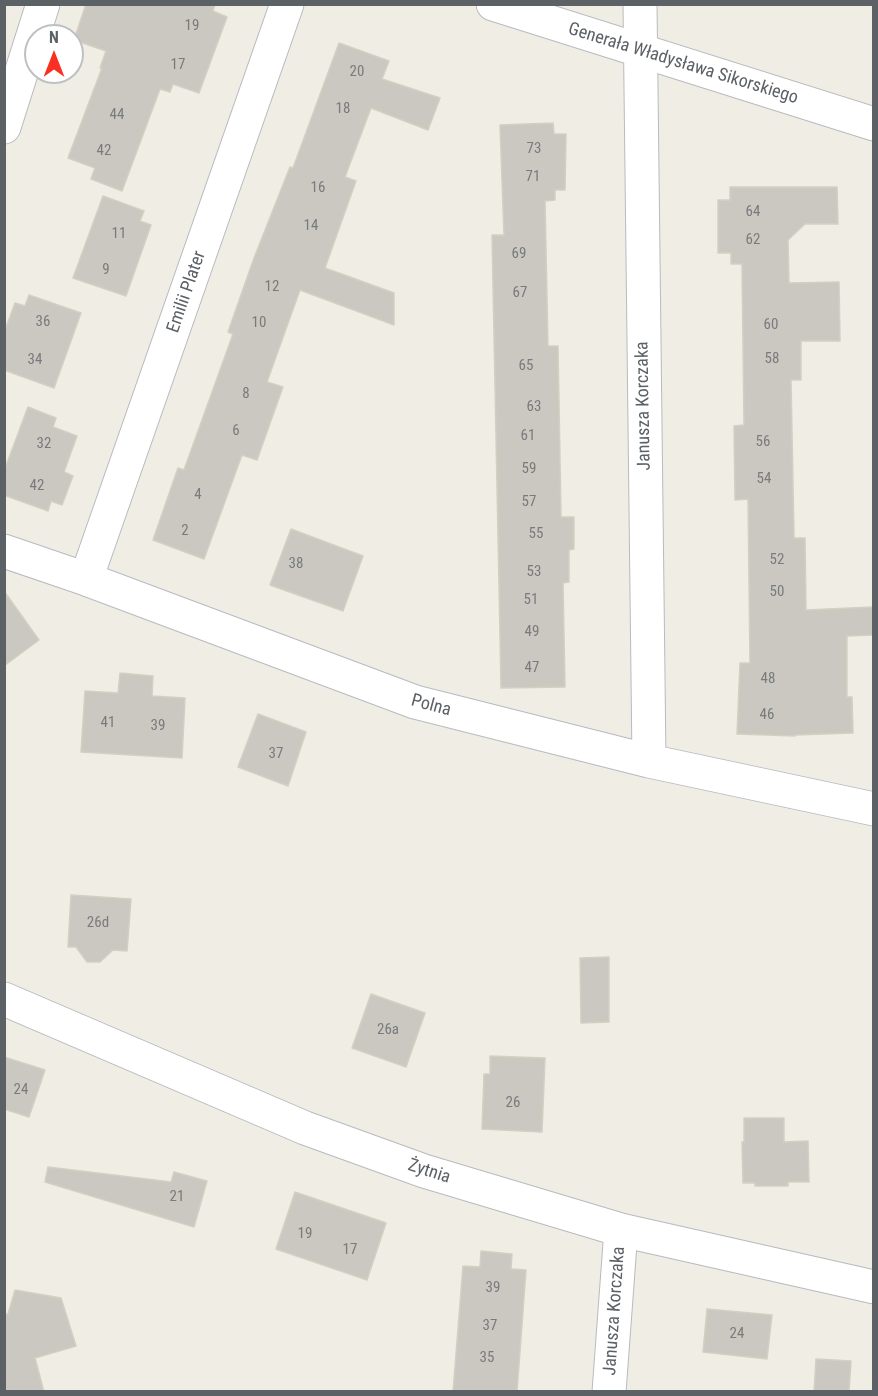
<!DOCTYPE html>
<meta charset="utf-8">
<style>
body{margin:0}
#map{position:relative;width:878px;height:1396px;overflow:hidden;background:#f0ede4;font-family:"Roboto Condensed",sans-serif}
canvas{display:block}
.frame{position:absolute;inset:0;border:6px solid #5c6166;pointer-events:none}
.north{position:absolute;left:24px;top:24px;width:60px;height:60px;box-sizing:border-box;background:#fff;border:2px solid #bec0c2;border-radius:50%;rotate:0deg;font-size:16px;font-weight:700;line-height:24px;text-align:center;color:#5c6166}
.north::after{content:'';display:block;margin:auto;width:21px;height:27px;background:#f82f22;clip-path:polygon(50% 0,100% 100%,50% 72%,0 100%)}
</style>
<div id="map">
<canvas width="878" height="1396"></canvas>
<div class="frame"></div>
<div class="north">N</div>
</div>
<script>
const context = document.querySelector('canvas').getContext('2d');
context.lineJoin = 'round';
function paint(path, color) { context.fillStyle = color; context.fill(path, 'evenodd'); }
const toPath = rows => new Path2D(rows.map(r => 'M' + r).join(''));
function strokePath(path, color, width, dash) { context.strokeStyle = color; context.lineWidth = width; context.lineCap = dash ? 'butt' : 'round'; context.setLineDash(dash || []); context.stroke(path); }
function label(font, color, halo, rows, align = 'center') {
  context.font = font + ' "Roboto Condensed",sans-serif'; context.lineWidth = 6; context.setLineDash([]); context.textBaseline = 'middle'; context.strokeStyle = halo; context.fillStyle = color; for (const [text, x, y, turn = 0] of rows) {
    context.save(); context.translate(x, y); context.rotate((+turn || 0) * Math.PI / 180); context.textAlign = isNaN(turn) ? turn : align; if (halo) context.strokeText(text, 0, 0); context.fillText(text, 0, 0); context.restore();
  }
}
const building = toPath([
 [86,4,215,4,213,11,227,17,199,93,173,84,170,92,160,89,122,191,91,179,95,168,68,158,102,68,100,68,106,51,74,40,86,4],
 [339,43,389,61,382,79,440,98,428,130,371,108,345,177,356,181,325,268,394,293,394,325,300,290,267,382,283,387,257,460,242,455,204,559,153,540,178,468,184,470,233,334,228,332,254,258,290,167,293,168,339,43],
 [553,123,554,134,566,134,565,190,555,190,555,200,545,201,548,346,558,346,561,517,574,517,574,549,569,550,569,582,563,583,565,687,501,688,492,235,504,235,500,125,553,123],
 [730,187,837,187,838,224,805,224,788,240,789,283,839,282,840,341,801,341,801,380,791,380,794,538,805,538,806,610,873,607,873,635,847,636,847,697,852,697,853,733,795,735,795,736,737,734,740,663,750,663,748,499,735,500,734,426,744,425,742,264,731,264,731,253,718,253,718,200,730,200,730,187],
 [103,196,144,211,140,221,151,225,126,296,73,278,103,196],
 [29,295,81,313,54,388,4,370,4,333,15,303,25,306,29,295],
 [28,407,56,418,53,427,77,436,64,472,73,476,62,505,51,501,48,511,4,495,4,471,28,407],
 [291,529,363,556,343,611,270,585,291,529],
 [4,591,39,640,4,666,4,591],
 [120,673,153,676,152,696,185,698,182,758,81,752,85,691,118,693,120,673],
 [258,714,306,732,288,786,238,767,258,714],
 [71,895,131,899,127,951,113,950,100,962,87,962,76,947,68,947,71,895],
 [609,957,609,1022,581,1023,580,958,609,957],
 [371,994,425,1013,406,1067,352,1048,371,994],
 [490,1056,545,1058,542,1132,482,1129,484,1074,490,1074,490,1056],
 [4,1057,45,1070,29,1117,4,1109,4,1057],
 [744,1118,784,1118,784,1142,808,1141,809,1182,788,1182,788,1186,755,1186,755,1183,743,1183,742,1142,744,1142,744,1118],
 [48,1167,171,1182,174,1172,207,1181,194,1227,45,1182,48,1167],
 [295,1192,386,1223,367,1280,276,1249,295,1192],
 [481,1251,512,1254,511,1269,526,1270,517,1392,453,1392,463,1266,480,1267,481,1251],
 [15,1290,61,1298,76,1346,35,1358,44,1392,4,1392,4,1314,8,1314,15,1290],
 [707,1309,772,1315,767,1359,703,1352,707,1309],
 [816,1359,851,1361,849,1392,814,1392,816,1359]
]);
paint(building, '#cbc8c1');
strokePath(building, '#d5cfc2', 1.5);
const minor = toPath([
 [640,4,649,761],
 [4,551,86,579,415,702,649,761,874,809],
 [86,579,287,4],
 [4,999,305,1128,424,1171,621,1230,874,1287],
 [609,1392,621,1230]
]);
const tertiary = toPath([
 [493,4,874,124],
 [4,127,43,4]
]);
strokePath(minor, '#b7bbbf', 35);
strokePath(tertiary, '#b7bbbf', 35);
strokePath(minor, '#fff', 33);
strokePath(tertiary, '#fff', 33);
label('15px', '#787b7d', null, [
 ["19",192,26],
 ["17",178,65],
 ["20",357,72],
 ["18",343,109],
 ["44",117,115],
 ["73",534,149],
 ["42",104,151],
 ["71",533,177],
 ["16",318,188],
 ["64",753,212],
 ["14",311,226],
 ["11",119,234],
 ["62",753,240],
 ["69",519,254],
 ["9",106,270],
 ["12",272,287],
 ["67",520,293],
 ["36",43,322],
 ["10",259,323],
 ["60",771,325],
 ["58",772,359],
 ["34",35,360],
 ["65",526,366],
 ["8",246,394],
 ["63",534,407],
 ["6",236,431],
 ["61",528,436],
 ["56",763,442],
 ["32",44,444],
 ["59",529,469],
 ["54",764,479],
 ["42",37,486],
 ["4",198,495],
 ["57",529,502],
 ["2",185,531],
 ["55",536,534],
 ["52",777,560],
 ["38",296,564],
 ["53",534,572],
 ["50",777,592],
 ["51",531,600],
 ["49",532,632],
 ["47",532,668],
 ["48",768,679],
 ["46",767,715],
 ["41",108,723],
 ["39",158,726],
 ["37",276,754],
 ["26d",98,923],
 ["26a",388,1030],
 ["24",21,1090],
 ["26",513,1103],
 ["21",177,1197],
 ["19",305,1234],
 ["17",350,1250],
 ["39",493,1288],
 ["37",490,1326],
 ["24",737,1334],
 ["35",487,1358]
]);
label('18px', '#5c6166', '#fff', [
 ["Generała Władysława Sikorskiego",683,64,17],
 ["Emilii Plater",187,292,-71],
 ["Janusza Korczaka",644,406,-91],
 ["Polna",431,706,15],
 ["Żytnia",429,1172,18],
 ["Janusza Korczaka",615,1311,-86]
]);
</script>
